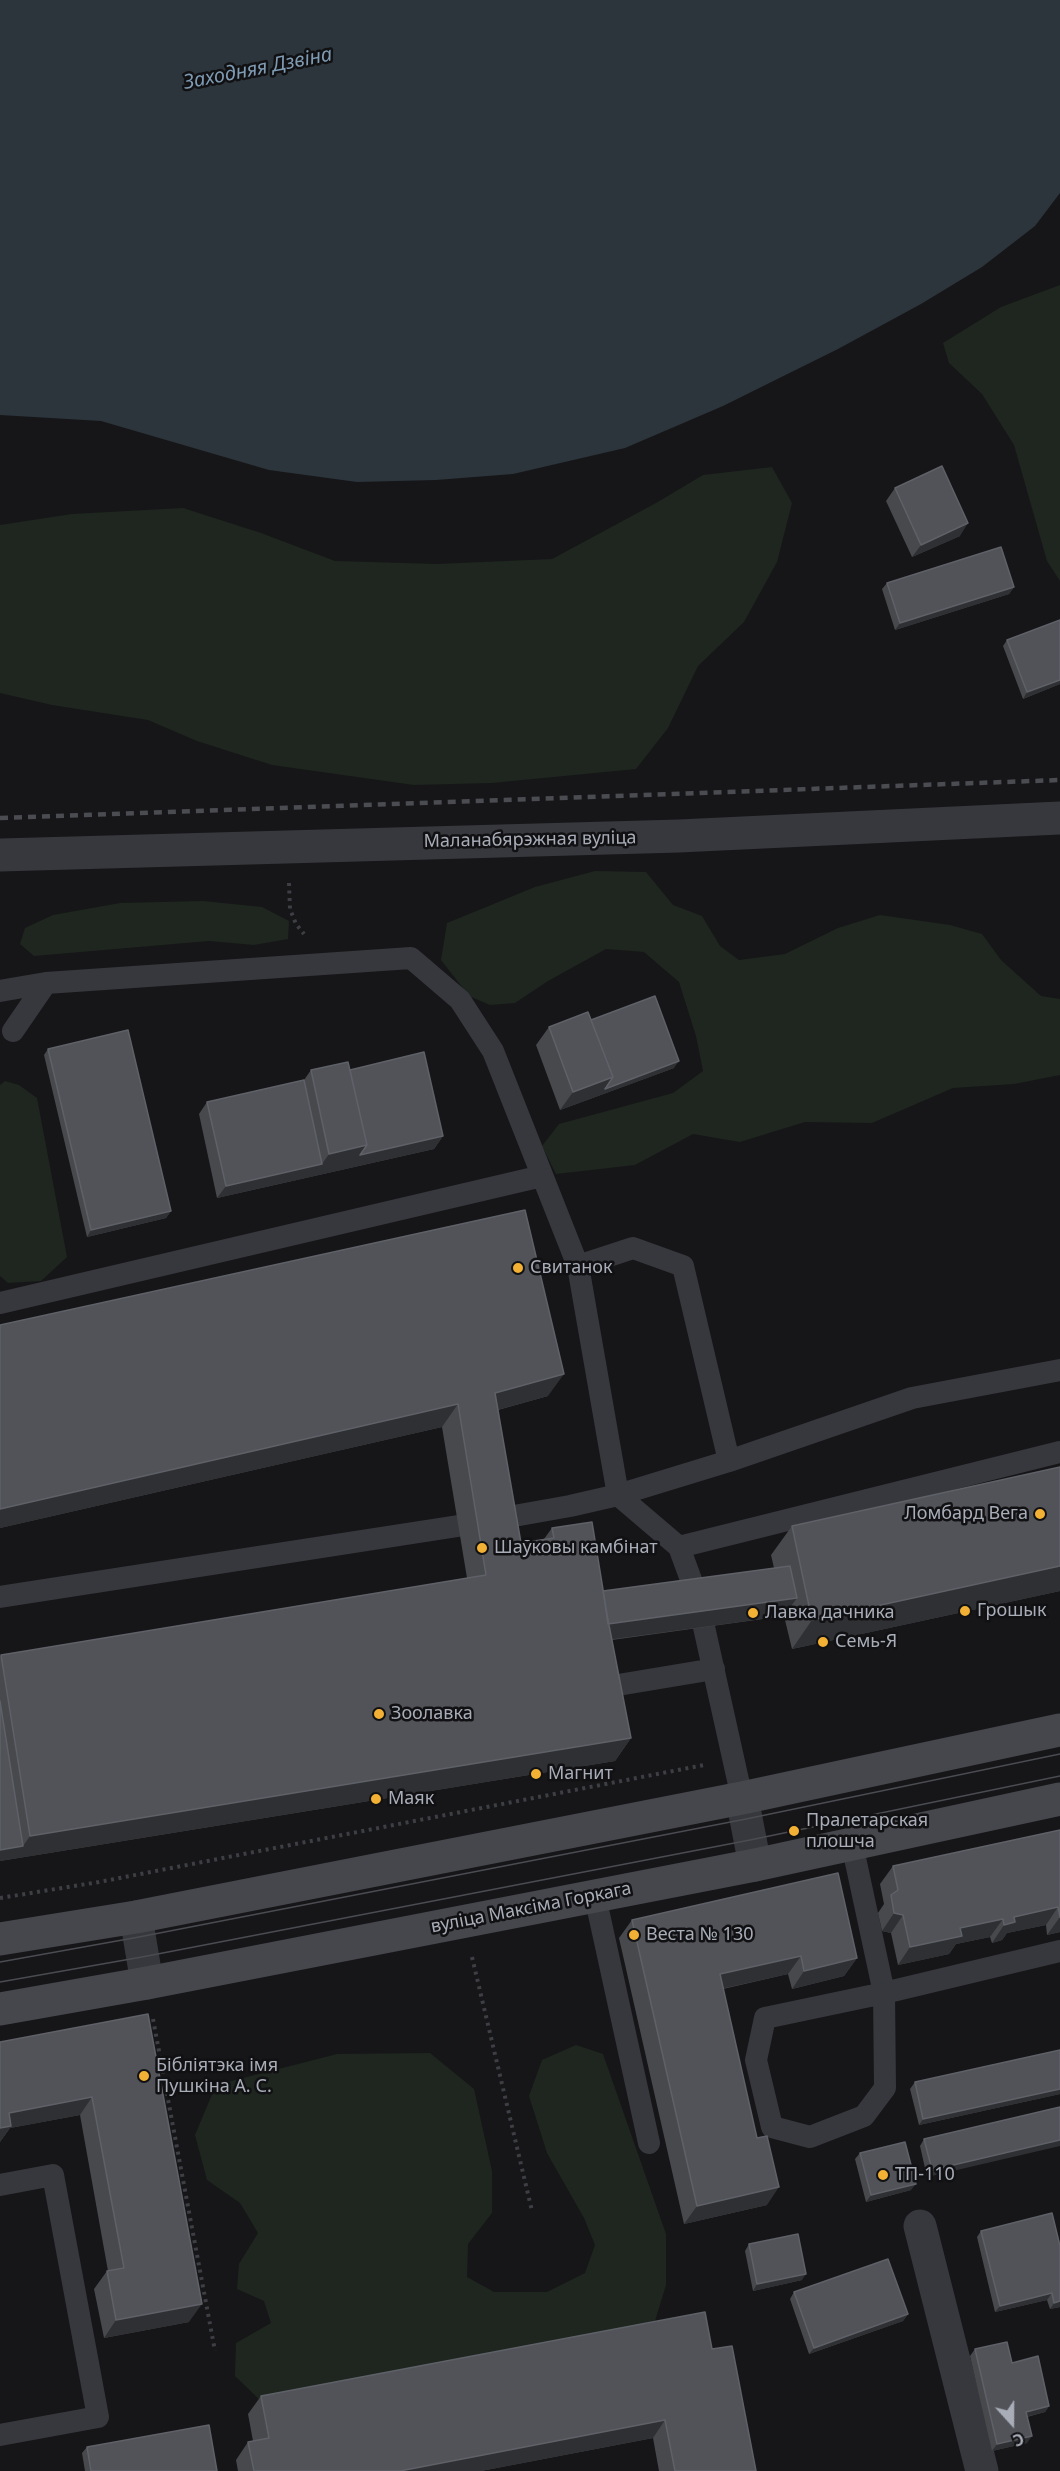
<!DOCTYPE html>
<meta charset="utf-8">
<style>
body{margin:0}
#map{position:relative;width:1060px;height:2471px;overflow:hidden;background:#161618;font-family:"Noto Sans",sans-serif}
canvas{display:block}
.north{position:absolute;left:982px;top:2393px;width:60px;height:60px;-webkit-text-stroke:4px #111113;paint-order:stroke;rotate:159deg;font-size:16px;font-weight:700;line-height:24px;text-align:center;color:#a8adb8}
.north::after{content:'';display:block;margin:auto;width:21px;height:27px;background:#a8adb8;clip-path:polygon(50% 0,100% 100%,50% 72%,0 100%)}
</style>
<div id="map">
<canvas width="1060" height="2471"></canvas>
<div class="north">С</div>
</div>
<script>
const context = document.querySelector('canvas').getContext('2d');
context.lineJoin = 'round';
function paint(path, color) { context.fillStyle = color; context.fill(path, 'evenodd'); }
const toPath = rows => new Path2D(rows.map(r => 'M' + r).join(''));
function strokePath(path, color, width, dash) { context.strokeStyle = color; context.lineWidth = width; context.lineCap = dash ? 'butt' : 'round'; context.setLineDash(dash || []); context.stroke(path); }
function label(font, color, halo, rows, align = 'center') {
  context.font = font + ' "Noto Sans",sans-serif'; context.lineWidth = 5; context.setLineDash([]); context.textBaseline = 'middle'; context.strokeStyle = halo; context.fillStyle = color; for (const [text, x, y, turn = 0] of rows) {
    context.save(); context.translate(x, y); context.rotate((+turn || 0) * Math.PI / 180); context.textAlign = isNaN(turn) ? turn : align; if (halo) context.strokeText(text, 0, 0); context.fillText(text, 0, 0); context.restore();
  }
}
paint(toPath([
 [1060,285,1060,581,1047,561,1014,445,982,394,949,363,943,343,1001,307],
 [772,467,792,503,777,562,744,622,698,666,668,728,636,769,492,783,414,785,272,765,197,741,148,720,52,705,0,693,0,525,72,514,183,508,261,533,335,561,437,564,552,559,656,503,703,475],
 [595,871,646,872,673,905,702,916,720,946,739,960,785,954,838,928,880,915,950,925,982,934,1001,960,1041,996,1060,999,1060,1075,1014,1084,953,1088,872,1123,805,1122,740,1142,693,1134,635,1165,556,1174,542,1146,559,1124,673,1093,703,1071,696,1036,679,982,644,952,606,949,548,981,515,1003,490,1005,469,996,441,960,447,923,535,887],
 [203,901,262,907,289,921,288,939,254,945,209,941,34,956,20,944,25,928,53,915,120,903],
 [5,1081,19,1085,37,1098,67,1257,41,1281,8,1283,0,1276,0,1085],
 [576,2045,603,2054,666,2234,666,2285,655,2321,267,2407,235,2376,236,2343,271,2323,264,2301,237,2289,239,2264,258,2233,240,2203,207,2180,195,2135,216,2085,337,2054,430,2053,474,2089,492,2171,492,2213,468,2244,467,2277,494,2292,547,2292,585,2273,595,2245,584,2218,547,2153,529,2096,542,2060]
]), '#1e261f');
paint(toPath([
 [0,0,1060,0,1060,193,1035,226,982,267,921,304,838,349,723,406,625,448,513,474,436,480,357,482,269,470,101,421,0,415]
]), '#2c353c');
strokePath(toPath([
 [289,883,290,909,296,924,304,934],
 [0,1898,99,1882,704,1765],
 [472,1957,532,2211],
 [153,2019,215,2351]
]), '#3d3f44', 4, [3, 4.5]);
strokePath(toPath([
 [0,991,46,983],
 [13,1031,46,983,411,958,460,1000,493,1051,578,1266,618,1495,679,1547,697,1596],
 [0,1303,542,1176],
 [729,1461,912,1398,1060,1370],
 [497,1519,570,1506,618,1495,729,1461,683,1266,633,1248,578,1266],
 [679,1547,1060,1452],
 [0,1597,458,1526],
 [704,1627,742,1798],
 [618,1685,714,1669],
 [852,1844,884,1993,765,2018,756,2060,772,2127,810,2137,864,2116,885,2088,884,1993,1060,1951],
 [595,1896,649,2143],
 [0,2185,53,2175,98,2417,0,2435]
]), '#37383d', 22);
strokePath(toPath([
 [0,855,679,836,1060,818],
 [742,1798,755,1865],
 [136,1917,147,1983],
 [920,2226,982,2471]
]), '#37383d', 33);
strokePath(toPath([
 [0,1939,136,1917,742,1798,1060,1730],
 [0,2009,147,1983,755,1865,1060,1799]
]), '#45474d', 33);
strokePath(toPath([
 [0,1962,139,1937,746,1819,1060,1754],
 [0,1982,142,1957,750,1840,1060,1776]
]), '#4a4c52', 1.5);
strokePath(toPath([
 [0,818,1060,780]
]), '#4a4c52', 4.5, [8, 6]);
paint(toPath([
 [895,488,960,536,912,557,886,501],
 [887,583,1014,587,1009,594,895,630,882,589],
 [1060,620,1060,684,1023,699,1003,646,1007,640],
 [591,1020,674,1068,560,1110,536,1045,549,1027],
 [48,1049,171,1211,166,1218,87,1237,44,1055],
 [311,1070,350,1070,443,1136,434,1149,217,1198,199,1114,207,1102,304,1080],
 [0,1325,548,1396,498,1410,521,1543,544,1539,552,1528,603,1591,774,1568,771,1555,792,1526,1060,1467,1060,1591,792,1649,784,1616,612,1640,631,1738,615,1761,0,1861,0,1657,1,1655,467,1578,442,1427,0,1528],
 [1060,1830,1060,1932,1047,1935,1046,1925,1007,1933,1002,1940,992,1943,990,1937,956,1944,949,1954,898,1965,891,1933,882,1931,878,1913,884,1904,880,1884,893,1866],
 [632,1920,857,1958,844,1976,792,1989,788,1974,723,1989,767,2205,684,2224,619,1938],
 [148,2014,189,2322,104,2338,94,2289,107,2271,108,2271,80,2115,10,2128,0,2142,0,2042],
 [1060,2050,1060,2094,919,2125,910,2089,915,2082],
 [1060,2107,927,2177,920,2146,924,2139],
 [860,2153,911,2190,866,2202,855,2159],
 [981,2231,1060,2246,1060,2307,1050,2309,1047,2300,995,2312,977,2237],
 [749,2244,802,2280,753,2291,745,2251],
 [794,2292,908,2314,903,2321,809,2354,790,2299],
 [712,2349,756,2471,659,2471,653,2438,481,2471,238,2471,236,2460,248,2442,253,2441,248,2414,261,2396],
 [975,2349,1012,2363,1049,2406,1045,2412,1027,2417,1027,2443,992,2451,970,2356],
 [87,2447,217,2471,85,2471,82,2453]
]), '#47494d');
paint(toPath([
 [968,523,960,536,912,557,921,545],
 [1014,587,1009,594,895,630,900,623],
 [1060,680,1060,684,1023,699,1027,692],
 [679,1061,674,1068,560,1110,573,1092,613,1077],
 [443,1136,434,1149,217,1198,226,1186,322,1164,329,1154,367,1145],
 [171,1211,166,1218,87,1237,91,1230],
 [564,1374,548,1396,479,1415,495,1393],
 [458,1404,442,1427,0,1528,0,1509],
 [1060,1566,1060,1591,792,1649,812,1620],
 [797,1598,784,1616,592,1642,604,1624],
 [631,1738,615,1761,0,1861,0,1850,23,1846,30,1836],
 [1058,1907,1046,1925,1007,1933,1002,1940,992,1943,1004,1925,1014,1917],
 [894,1913,903,1915,891,1933,882,1931],
 [1060,1917,1060,1932,1047,1935],
 [1003,1919,990,1937,956,1944,949,1954,898,1965,910,1947,960,1928],
 [801,1956,788,1974,707,1992,720,1974],
 [857,1958,844,1976,792,1989,804,1971],
 [1060,2089,1060,2094,919,2125,923,2119],
 [92,2097,80,2115,10,2128,0,2142,0,2125,9,2113],
 [1060,2140,1060,2146,927,2177,932,2170],
 [916,2184,911,2190,866,2202,871,2195],
 [779,2187,767,2205,684,2224,697,2206],
 [806,2274,802,2280,753,2291,757,2284],
 [1052,2293,1047,2300,995,2312,1000,2306],
 [1060,2301,1060,2307,1050,2309,1054,2303],
 [202,2304,189,2322,104,2338,116,2320],
 [908,2314,903,2321,809,2354,814,2348],
 [1049,2406,1045,2412,1021,2418,1026,2412],
 [665,2420,653,2438,481,2471,400,2471],
 [1032,2436,1027,2443,992,2451,997,2444]
]), '#2f3033');
const building = toPath([
 [942,466,968,523,921,545,895,488,942,466],
 [1001,547,1014,587,900,623,887,583,1001,547],
 [1060,620,1060,680,1027,692,1007,640,1060,620],
 [655,996,679,1061,605,1089,613,1077,591,1020,655,996],
 [588,1012,613,1077,573,1092,549,1027,588,1012],
 [128,1030,171,1211,91,1230,48,1049,128,1030],
 [424,1052,443,1136,360,1155,367,1145,350,1070,424,1052],
 [348,1062,367,1145,329,1154,311,1070,348,1062],
 [304,1080,322,1164,226,1186,207,1102,304,1080],
 [525,1210,564,1374,495,1393,521,1543,554,1538,552,1528,592,1522,608,1620,631,1738,30,1836,1,1655,486,1575,458,1404,0,1509,0,1325,525,1210],
 [1060,1467,1060,1566,812,1620,792,1526,1060,1467],
 [790,1566,797,1598,608,1624,603,1591,790,1566],
 [0,1701,23,1846,0,1850,0,1701],
 [1060,1830,1060,1917,1058,1907,1014,1917,1015,1922,1004,1925,1003,1919,960,1928,962,1936,910,1947,903,1915,894,1913,891,1895,898,1890,893,1866,1060,1830],
 [838,1873,857,1958,804,1971,801,1956,720,1974,757,2138,767,2136,779,2187,697,2206,632,1920,838,1873],
 [148,2014,202,2304,116,2320,107,2271,124,2268,92,2097,9,2113,11,2126,0,2128,0,2042,148,2014],
 [1060,2050,1060,2089,923,2119,915,2082,1060,2050],
 [1060,2107,1060,2140,932,2170,924,2139,1060,2107],
 [905,2142,916,2184,871,2195,860,2153,905,2142],
 [1052,2213,1060,2246,1060,2301,1054,2303,1052,2293,1000,2306,981,2231,1052,2213],
 [798,2234,806,2274,757,2284,749,2244,798,2234],
 [888,2259,908,2314,814,2348,794,2292,888,2259],
 [705,2312,712,2349,732,2346,756,2471,675,2471,665,2420,400,2471,254,2471,248,2442,269,2438,261,2396,705,2312],
 [1007,2342,1012,2363,1038,2356,1049,2406,1026,2412,1032,2436,997,2444,975,2349,1007,2342],
 [209,2425,217,2471,91,2471,87,2447,209,2425]
]);
paint(building, '#525359');
strokePath(building, '#5f6168', 1.5);
for (const [x, y, r, color] of [
 [518,1268,6,"#f2b134"],
 [1040,1514,6,"#f2b134"],
 [482,1548,6,"#f2b134"],
 [965,1611,6,"#f2b134"],
 [753,1613,6,"#f2b134"],
 [823,1642,6,"#f2b134"],
 [379,1714,6,"#f2b134"],
 [536,1774,6,"#f2b134"],
 [376,1799,6,"#f2b134"],
 [794,1831,6,"#f2b134"],
 [634,1935,6,"#f2b134"],
 [144,2076,6,"#f2b134"],
 [883,2175,6,"#f2b134"]
]) { const dot = new Path2D(); dot.arc(x, y, r, 0, 2 * Math.PI); context.fillStyle = color; context.fill(dot); strokePath(dot, '#111113', 2); }
label('18px', '#a8adb8', '#111113', [
 ["Маланабярэжная вуліца",530,840,-1],
 ["вуліца Максіма Горкага",531,1908,-11]
]);
label('18px', '#a8adb8', '#111113', [
 ["Свитанок",530,1268],
 ["Ломбард Вега",1028,1514,"right"],
 ["Шаўковы камбінат",494,1548],
 ["Грошык",977,1611],
 ["Лавка дачника",765,1613],
 ["Семь-Я",835,1642],
 ["Зоолавка",391,1714],
 ["Магнит",548,1774],
 ["Маяк",388,1799],
 ["Пралетарская",806,1821],
 ["плошча",806,1842],
 ["Веста № 130",646,1935],
 ["Бібліятэка імя",156,2066],
 ["Пушкіна А. С.",156,2087],
 ["ТП-110",895,2175]
], 'left');
label('italic 20px', '#7f9bb3', '#111113', [
 ["Заходняя Дзвіна",258,69,-11]
]);
</script>
